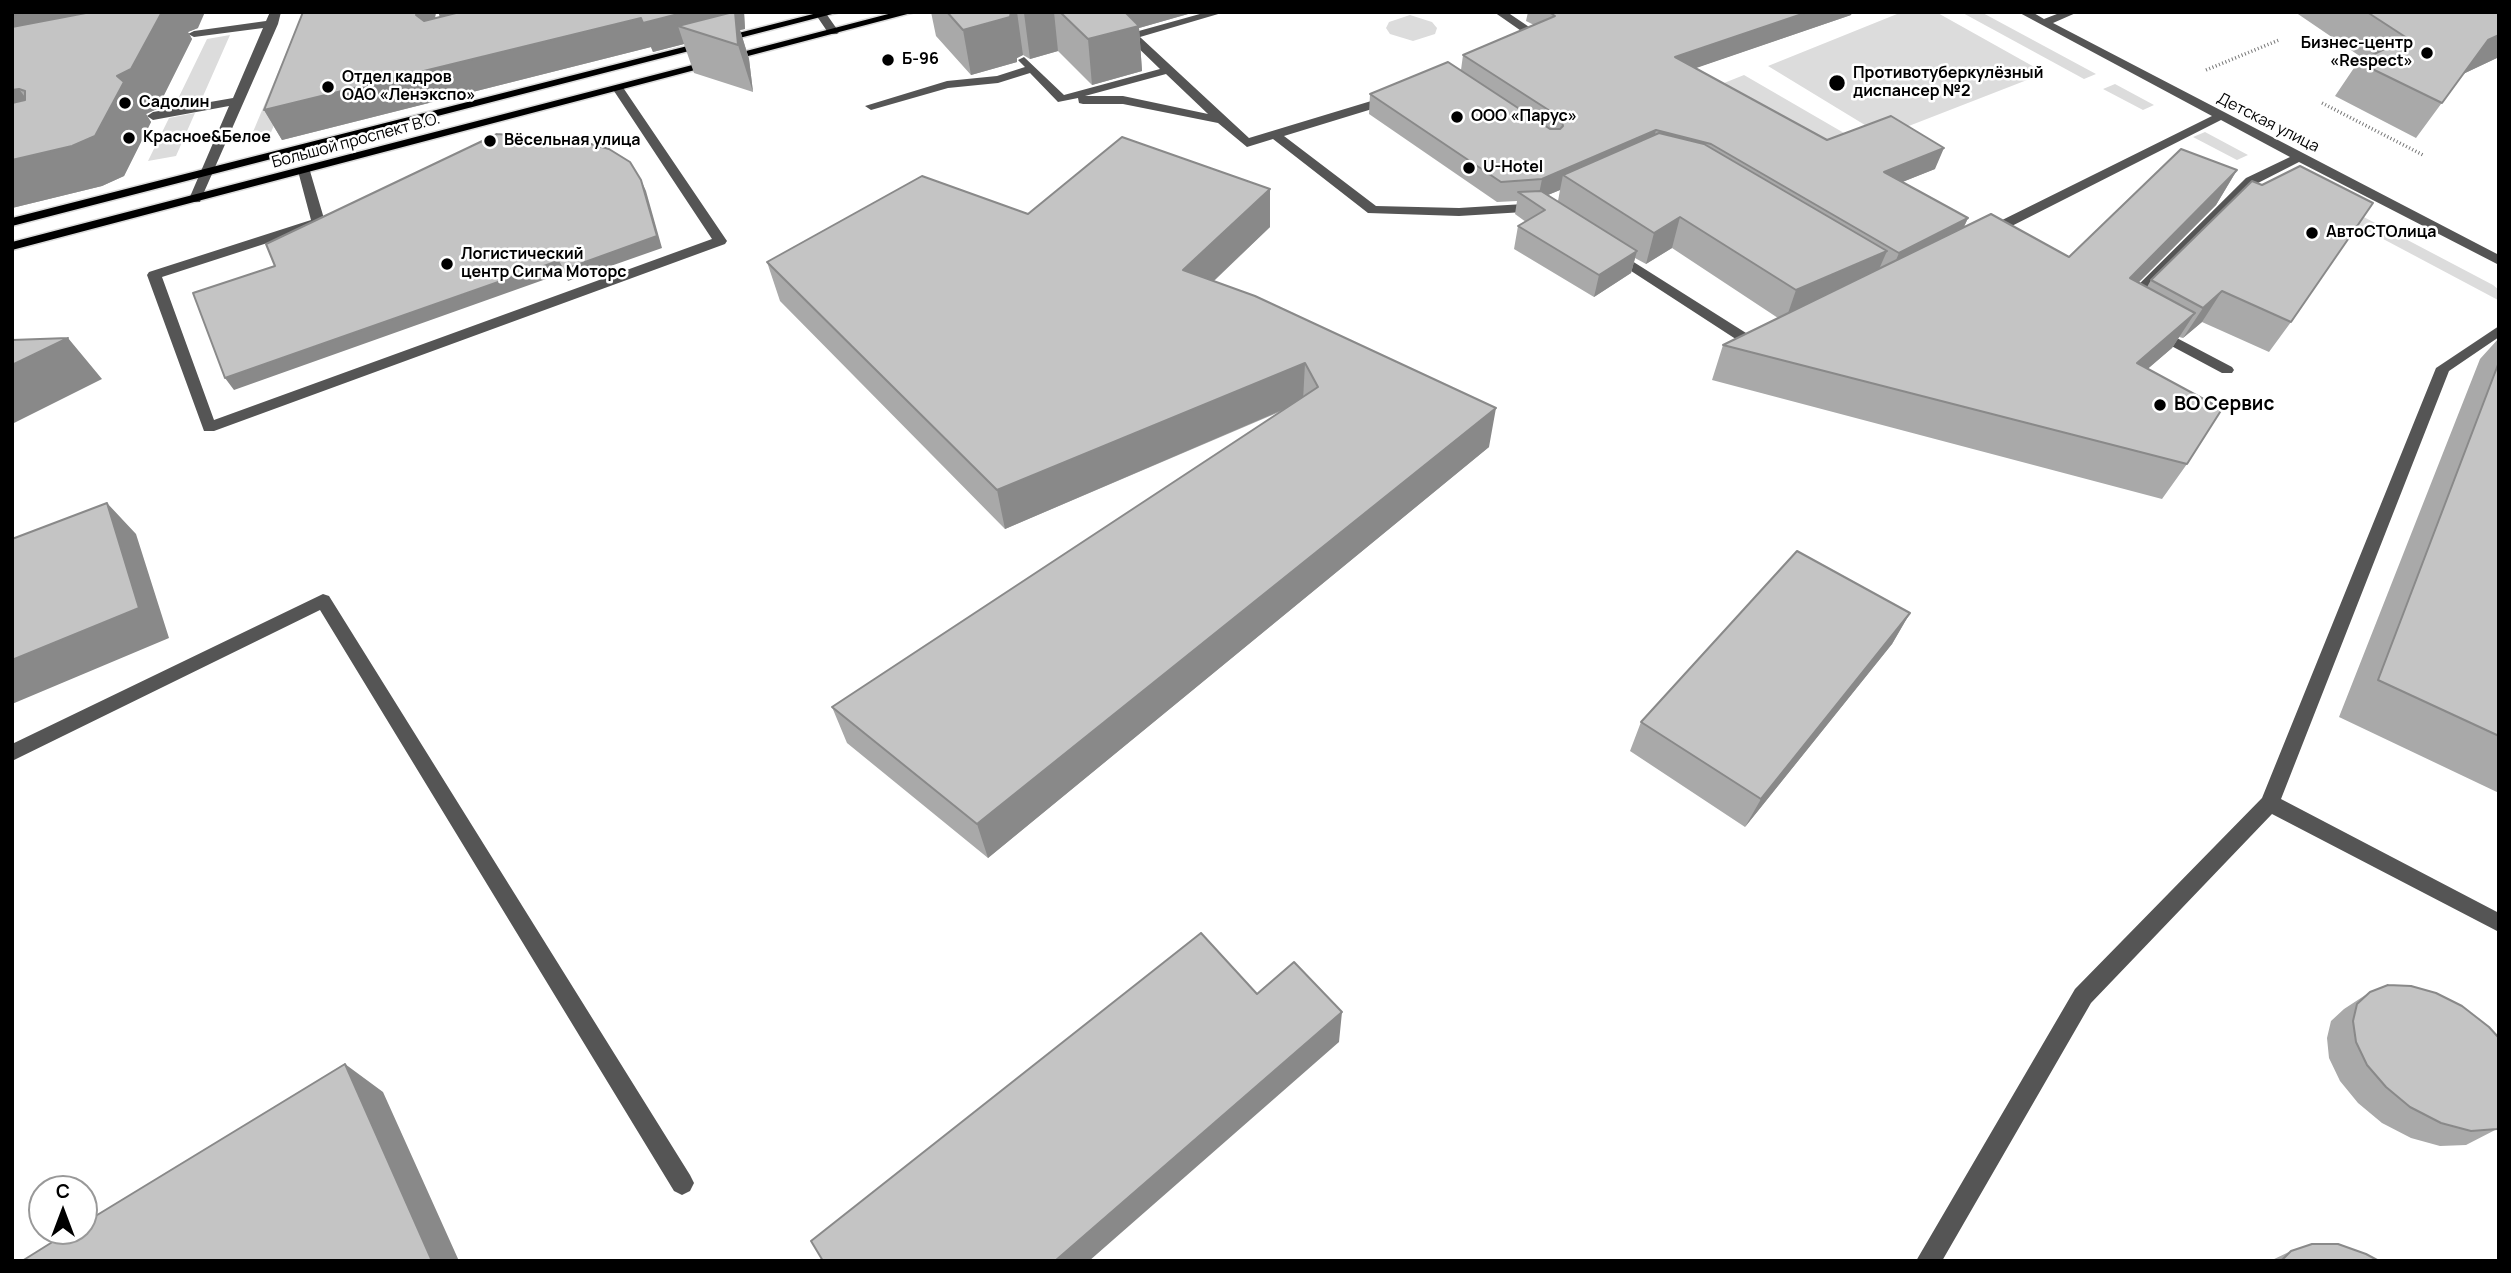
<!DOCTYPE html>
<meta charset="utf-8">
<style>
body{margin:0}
#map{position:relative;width:2511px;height:1273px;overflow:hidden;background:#fff;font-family:Manrope,sans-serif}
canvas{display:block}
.frame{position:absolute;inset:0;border:14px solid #000;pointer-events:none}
.north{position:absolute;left:28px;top:1175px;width:70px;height:70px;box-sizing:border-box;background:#fff;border:2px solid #999;border-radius:50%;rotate:0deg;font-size:19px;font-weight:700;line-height:28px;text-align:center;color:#000}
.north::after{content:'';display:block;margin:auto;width:24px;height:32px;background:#000;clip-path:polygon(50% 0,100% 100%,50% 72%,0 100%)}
</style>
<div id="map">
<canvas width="2511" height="1273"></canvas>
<div class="frame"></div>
<div class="north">С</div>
</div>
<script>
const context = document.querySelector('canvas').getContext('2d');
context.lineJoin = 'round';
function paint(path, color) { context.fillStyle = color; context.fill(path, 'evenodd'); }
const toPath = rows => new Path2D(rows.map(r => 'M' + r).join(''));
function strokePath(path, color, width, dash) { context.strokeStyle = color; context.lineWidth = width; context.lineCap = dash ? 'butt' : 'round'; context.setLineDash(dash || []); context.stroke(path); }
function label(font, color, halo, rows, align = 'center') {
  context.font = font + ' Manrope,sans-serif'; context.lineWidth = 5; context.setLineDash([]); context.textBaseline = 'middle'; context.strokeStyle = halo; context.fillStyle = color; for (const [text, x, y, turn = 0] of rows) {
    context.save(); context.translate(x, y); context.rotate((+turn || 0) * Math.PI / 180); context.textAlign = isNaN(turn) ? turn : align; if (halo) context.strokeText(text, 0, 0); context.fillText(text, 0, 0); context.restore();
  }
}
paint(toPath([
 [1902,12,1936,12,2045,73,1883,136,1768,66],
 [1961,12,1981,12,2096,74,2084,79],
 [1410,15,1432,22,1437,28,1435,34,1413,41,1390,34,1386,28,1389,22],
 [320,17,269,137,250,139,300,20],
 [230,35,200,103,174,107,207,39],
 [1744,75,1863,144,1820,162,1699,93],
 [2115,84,2154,105,2143,110,2103,89],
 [195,113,176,156,148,161,169,118],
 [2205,132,2248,155,2237,160,2193,137],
 [2301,184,2493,285,2499,290,2498,300,2291,190]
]), '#dcdcdc');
const major = toPath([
 [821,12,840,12,12,226,12,218,821,12],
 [896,12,915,12,12,250,12,242,896,12]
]);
strokePath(major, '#dbdbdb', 3);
strokePath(toPath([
 [2206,70,2279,40],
 [2322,103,2423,155]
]), '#777', 3.5, [1, 2.5]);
paint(toPath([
 [270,12,281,12,278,24,201,199,200,202,190,202,189,199,229,106,153,120,147,116,153,112,233,98,263,28,194,37,188,34,194,31,266,21,270,12],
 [814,12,825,12,839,32,837,34,829,34,814,12],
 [1207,12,1225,12,1140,37,1249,138,1391,95,1395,96,1395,102,1284,136,1376,206,1459,208,1540,203,1547,207,1540,211,1459,216,1368,213,1273,139,1247,147,1218,123,1123,104,1083,104,1079,103,1078,98,1058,102,1030,73,998,83,948,88,871,110,865,106,947,81,997,76,1025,67,1018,60,1024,57,1064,95,1160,69,1128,38,1128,34,1207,12],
 [1166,74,1208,114,1123,96,1085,96,1166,74],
 [1494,12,1507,12,1541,35,1530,41,1522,41,1520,39,1527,35,1494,12],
 [2018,12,2032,12,2044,19,2062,12,2078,12,2053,23,2499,255,2499,265,2299,162,2256,184,2133,306,2123,306,2123,300,2246,178,2290,157,2221,120,1990,237,1980,237,1980,231,2212,116,2018,12],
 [614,86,622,86,727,241,725,244,214,431,204,431,147,275,149,272,311,220,298,171,300,168,304,167,310,171,325,222,323,225,162,277,214,420,712,239,612,88,614,86],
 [1613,249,1754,338,1761,335,1768,340,1758,347,1748,347,1608,256,1608,250,1613,249],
 [2154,326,2232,367,2234,370,2232,373,2222,373,2149,334,2149,328,2154,326],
 [2499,326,2499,337,2449,371,2281,799,2499,913,2499,932,2272,814,2091,1003,1942,1261,1916,1261,2075,989,2262,798,2436,368,2499,326],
 [323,594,329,596,690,1175,694,1183,690,1191,682,1195,674,1191,320,610,12,761,12,744,323,594]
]), '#555');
paint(major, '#000');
paint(toPath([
 [12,12,198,28,188,32,192,39,157,109,146,114,151,122,124,176,102,186,12,208],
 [303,12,436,12,435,18,440,17,438,12,744,12,745,29,740,30,749,59,753,92,694,73,684,44,653,52,651,47,282,140,264,110],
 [931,12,1195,12,1139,28,1142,71,1092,85,1058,51,1030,59,1023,55,1017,58,1017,62,971,75,936,36],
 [1528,12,1852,12,1851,15,1695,68,1827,140,1935,169,1902,182,1968,218,1964,227,2069,257,2237,170,2216,205,2139,282,2147,287,2151,280,2252,181,2291,322,2269,352,2202,322,2183,338,2179,337,2172,348,2147,369,2187,464,2162,499,1712,380,1723,345,1778,318,1672,248,1646,264,1635,258,1631,273,1594,297,1514,249,1518,226,1526,222,1515,214,1517,201,1497,202,1369,114,1370,94,1461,70,1463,55,1534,25,1526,21],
 [1560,190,1558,201,1548,195],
 [2295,12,2499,12,2499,57,2463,74,2416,138,2335,96,2358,62,2364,59],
 [1028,214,1270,227,1214,281,1489,447,988,858,847,743,832,707,1284,410,1005,529,780,301,767,262],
 [2499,338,2499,793,2339,717,2480,359],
 [1910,613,1892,644,1745,827,1630,751,1641,722],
 [2370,992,2499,1128,2466,1145,2440,1146,2411,1138,2382,1123,2358,1103,2340,1081,2329,1058,2327,1038,2331,1021,2344,1009],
 [2291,1251,2379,1261,2270,1261]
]), '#a9a9a9');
paint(toPath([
 [30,12,109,12,12,59,12,15],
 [162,12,205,12,198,28,188,32,192,39,157,109,146,114,151,122,124,176,102,186,12,208,12,160,117,76],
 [417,12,436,12,430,45,416,15],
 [438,12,545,12,449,37],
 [686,12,744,12,745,29,740,30,749,59,753,92,738,45,678,26,684,44,653,52,651,47,282,140,264,110,641,18],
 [1010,12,1017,12,1023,55,1017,58,1017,62,971,75,963,30],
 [1028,12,1054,12,1058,51,1030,59,1024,13],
 [1105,12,1195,12,1139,28,1142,71,1092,85,1088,39],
 [1808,12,1852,12,1851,15,1670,77,1675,57],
 [2499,35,2499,57,2463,74,2416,138,2488,40],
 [19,89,48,128,12,152,12,90],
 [1656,130,1651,150,1563,175,1560,190,1538,199,1542,179],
 [1944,148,1935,169,1875,193,1884,172],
 [2237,170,2216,205,2109,312,2130,278],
 [641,180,646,191,662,248,568,281,563,270],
 [1270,189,1270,227,1185,308,1183,270],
 [1680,217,1672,248,1646,264,1654,233],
 [1968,218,1958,239,1890,274,1899,253],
 [1637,251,1631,273,1594,297,1599,275],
 [1887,251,1873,283,1785,322,1796,290],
 [558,261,563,273,234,390,225,378],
 [2222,291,2202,322,2183,338,2203,308],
 [2195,313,2172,348,2114,398,2137,363],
 [68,338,102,379,12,424,12,365],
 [1305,363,1303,401,1005,529,997,490],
 [1496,408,1489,447,988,858,977,824],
 [107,503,136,534,169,638,12,704,12,660],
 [1910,613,1892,644,1745,827,1761,799],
 [1342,1012,1339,1042,1089,1261,1055,1261],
 [345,1064,383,1092,459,1261,432,1261]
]), '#898989');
const building = toPath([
 [12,12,30,12,12,15,12,12],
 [91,12,162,12,131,69,117,76,124,82,95,136,72,146,12,160,12,103,25,100,25,91,19,89,12,90,12,27,91,12],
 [303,12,417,12,416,15,424,21,460,12,686,12,643,23,641,18,264,110,303,12],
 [735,12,738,45,678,26,733,12,735,12],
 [947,12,1011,12,1010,17,963,30,947,12],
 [1060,12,1125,12,1139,26,1088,39,1060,12],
 [1549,12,1808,12,1675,57,1827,140,1891,116,1944,148,1884,172,1968,218,1899,253,1711,144,1656,130,1542,179,1501,182,1370,94,1448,62,1550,129,1560,129,1563,126,1561,118,1463,55,1555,16,1549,12],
 [2367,12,2499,12,2499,35,2488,40,2442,103,2358,62,2407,38,2367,12],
 [1659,133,1704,144,1887,251,1796,290,1680,217,1654,233,1563,175,1659,133],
 [497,134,580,141,609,149,630,162,641,180,657,236,563,270,558,261,225,378,193,293,275,266,266,244,497,134],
 [1122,137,1270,189,1183,270,1255,296,1496,408,977,824,832,707,1318,387,1305,363,997,490,767,262,922,176,1028,214,1122,137],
 [2181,149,2237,170,2130,278,2195,313,2137,363,2222,409,2187,464,1723,345,1991,214,2069,257,2181,149],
 [2300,166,2373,203,2291,322,2222,291,2203,308,2151,280,2252,181,2262,185,2300,166],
 [1541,191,1637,251,1599,275,1518,226,1545,210,1518,192,1541,191],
 [68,338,12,365,12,340,68,338],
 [2499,362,2499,736,2378,680,2499,362],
 [107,503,139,608,12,660,12,539,107,503],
 [1797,551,1910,613,1761,799,1641,722,1797,551],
 [1201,933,1257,994,1294,962,1342,1012,1055,1261,823,1261,811,1241,1201,933],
 [2388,985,2411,986,2436,993,2462,1006,2489,1027,2499,1038,2499,1128,2497,1129,2471,1131,2441,1123,2410,1107,2386,1087,2367,1065,2356,1042,2353,1021,2357,1004,2370,992,2388,985],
 [345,1064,432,1261,22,1261,70,1231,84,1231,84,1223,345,1064],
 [2312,1244,2338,1244,2366,1254,2379,1261,2281,1261,2291,1251,2312,1244]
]);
paint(building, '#c4c4c4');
strokePath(building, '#898989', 2);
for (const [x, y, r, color] of [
 [2427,53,7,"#000"],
 [888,60,7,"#000"],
 [1837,83,9,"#000"],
 [328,87,7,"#000"],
 [125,103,7,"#000"],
 [1457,117,7,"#000"],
 [129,138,7,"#000"],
 [490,141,7,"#000"],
 [1469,168,7,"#000"],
 [2312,233,7,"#000"],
 [447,264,7,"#000"],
 [2160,405,7,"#000"]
]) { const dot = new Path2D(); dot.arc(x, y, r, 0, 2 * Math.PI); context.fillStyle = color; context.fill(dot); strokePath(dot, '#fff', 2.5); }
label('bold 16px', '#000', '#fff', [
 ["Бизнес-центр",2413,44,"right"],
 ["«Respect»",2413,62,"right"],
 ["Б-96",902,60],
 ["Противотуберкулёзный",1853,74],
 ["диспансер №2",1853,92],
 ["Отдел кадров",342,78],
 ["ОАО «Ленэкспо»",342,96],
 ["Садолин",139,103],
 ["ООО «Парус»",1471,117],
 ["Красное&Белое",143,138],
 ["Вёсельная улица",504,141],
 ["U-Hotel",1483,168],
 ["АвтоСТОлица",2326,233],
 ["Логистический",461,255],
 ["центр Сигма Моторс",461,273]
], 'left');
label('16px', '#000', '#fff', [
 ["Детская улица",2268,123,27],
 ["Большой проспект В.О.",356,141,-15]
]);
label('bold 19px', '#000', '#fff', [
 ["ВО Сервис",2174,405]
], 'left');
</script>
